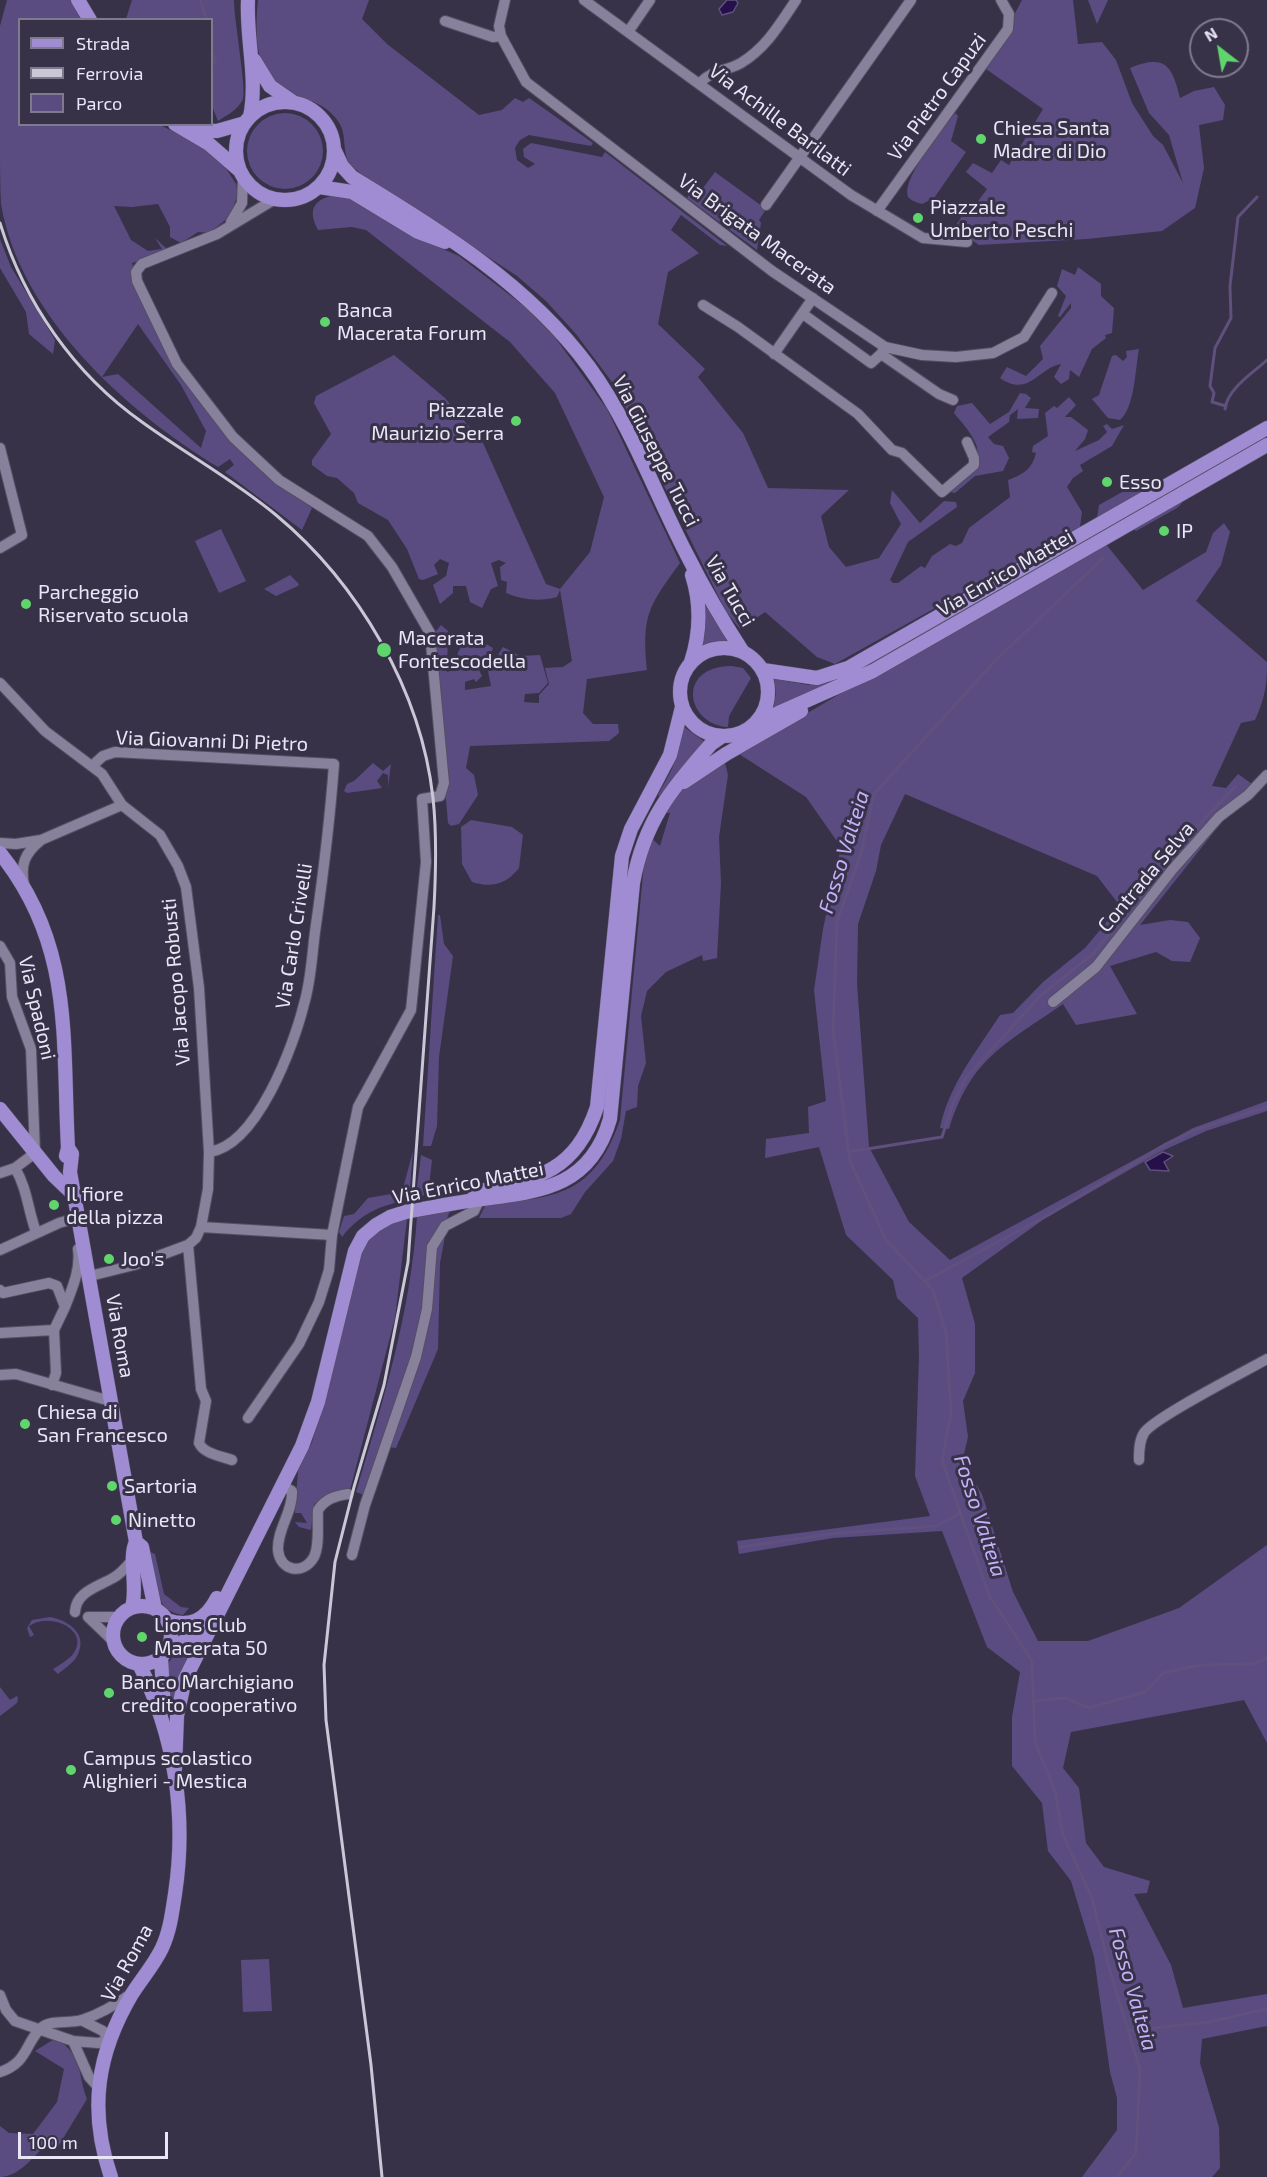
<!DOCTYPE html>
<style>
body{margin:0}
#map{position:relative;width:1267px;height:2177px;overflow:hidden;background:#383249;font-family:"Exo 2",sans-serif}
canvas{display:block}
.legend{position:absolute;left:18px;top:18px;width:195px;height:108px;box-sizing:border-box;background:#383249;border:2px solid #7f7a8e;margin:0;padding:8px 10px;list-style:none;font-size:18px;color:#e9e6f5}
.legend li{display:flex;align-items:center;gap:12px;height:30px}
.legend b{width:30px;border:2px solid #7f7a8e}
.north{position:absolute;left:1189px;top:18px;width:60px;height:60px;box-sizing:border-box;background:#383249;border:2px solid #7f7a8e;border-radius:50%;rotate:329deg;font-size:16px;font-weight:700;line-height:24px;text-align:center;color:#e9e6f5}
.north::after{content:'';display:block;margin:auto;width:21px;height:27px;background:#5fd56b;clip-path:polygon(50% 0,100% 100%,50% 72%,0 100%)}
.scale{position:absolute;left:18px;top:2132px;width:150px;height:27px;box-sizing:border-box;border:3px solid #e9e6f5;border-top:0;padding-left:8px;font-size:18px;line-height:21px;white-space:nowrap;color:#e9e6f5;-webkit-text-stroke:4px #383249;paint-order:stroke}
</style>
<div id="map">
<canvas width="1267" height="2177"></canvas>
<ul class="legend">
<li><b style="height:8px;background:#9f8cd2"></b>Strada</li>
<li><b style="height:8px;background:#cac7d7"></b>Ferrovia</li>
<li><b style="height:16px;background:#5a4c80"></b>Parco</li>
</ul>
<div class="north">N</div>
<div class="scale">100 m</div>
</div>
<script>
const ctx = document.querySelector('canvas').getContext('2d');
ctx.lineJoin = 'round';
function paint(path, color) { ctx.fillStyle = color; ctx.fill(path, 'evenodd'); }
function strokePath(path, color, width, dash) { ctx.strokeStyle = color; ctx.lineWidth = width; ctx.lineCap = dash ? 'butt' : 'round'; ctx.setLineDash(dash || []); ctx.stroke(path); }
function label(font, color, halo, rows, align = 'center') {
  ctx.font = font + ' "Exo 2",sans-serif'; ctx.lineWidth = 6; ctx.setLineDash([]); ctx.textBaseline = 'middle'; ctx.strokeStyle = halo; ctx.fillStyle = color; for (const [text, x, y, turn = 0] of rows) {
    ctx.save(); ctx.translate(x, y); ctx.rotate((+turn || 0) * Math.PI / 180); ctx.textAlign = isNaN(turn) ? turn : align; if (halo) ctx.strokeText(text, 0, 0); ctx.fillText(text, 0, 0); ctx.restore();
  }
}
paint(new Path2D(`
 M7 0H72L84 19 20 20V124L160 125 200 145 216 157 227 170 236 184 238 195 229 217 209 233 198 232 181 243 170 237V227L158 204 132 207 114 206 131 240 148 251 162 249 155 238 168 250 132 263 141 299 231 439 312 508 302 530 225 472 234 465 230 459 218 467C126 411 20 316 1 204 0 185 0 164 0 145 0 105 0 66 0 26ZM138 324 181 385 206 431 201 448 118 374 102 377Z
 M132 0H234C234 20 247 91 243 99 238 110 227 115 218 121L212 106V20L126 19Z
 M258 0H369L362 19 387 44 479 115 502 110 515 98 523 102 529 98 593 143 591 146 529 135 520 140 515 148 517 160 528 168 535 164 524 157 523 149 531 143 602 157 605 152 727 246 720 245 681 215 671 230 699 253 668 272 658 324 705 369 698 377 743 433 768 488 849 490 821 516 829 547 846 567 879 558 901 524 890 503 892 490 920 523 944 501 956 502 957 507 908 542 890 580 893 583H898L921 566 925 568 932 556 950 544 956 546 962 543 969 528 1010 497 1008 480C1024 474 1032 469 1036 453L1032 452 1033 446 1048 436 1045 413 1054 406 1057 408 1069 397 1076 405 1065 417H1071L1088 430 1085 439 1075 451 1099 440 1107 432 1103 426 1107 424 1112 429 1124 425 1112 446 1080 465 1083 471 1073 478 1067 487 1082 512 1080 527 835 664 817 657 765 612 740 629 725 610 615 386 576 334 546 301 517 276 361 174C357 170 350 166 348 161 341 143 349 130 332 114 318 100 303 100 287 92 253 76 255 30 258 0Z
 M1022 0H1073L1078 44 1102 42 1116 60 1132 103 1153 136 1163 145 1183 183 1169 135 1149 113 1130 68C1165 54 1172 65 1180 98L1194 91 1214 87 1225 105 1223 120 1199 125 1204 168 1195 208 1162 231 1087 239 979 245 954 228 966 210 971 211 987 189 966 172 973 163 992 173 1001 160 1009 165 1043 109 986 69Z
 M1088 0H1108L1097 24Z
 M955 113 958 116 951 141 966 152 934 198 922 204C918 203 912 201 909 198 898 182 945 127 955 113Z
 M247 151a38 38 0 1 1 76 0a38 38 0 1 1-76 0Z
 M715 172 766 209 759 220 761 223 757 250 687 198 691 192 697 196Z
 M331 196 347 197 420 239 459 256 524 306 554 336 607 409 680 563C648 607 642 615 647 670L587 679 583 713 593 724H618L619 733 609 741 470 746 466 768 474 775 478 795 459 824 451 826 448 823 432 636 441 625 448 631 447 672 456 669 458 652 463 644 484 643 493 648 487 663 479 670 482 676 476 682 474 679 465 682V690L491 686 488 671 503 647 520 656 540 655 548 683 539 693 525 694 524 702 539 703V695L549 684 545 668 563 667 572 661 560 590 557 597C540 602 523 600 506 593L507 582 501 580 500 567 506 563 499 560 491 563 498 586 491 589 482 608 470 602 466 586H453V593L440 604 433 585 446 576 449 563 440 559 434 565 438 574 423 580 419 579 407 549 388 520 358 503 354 493 337 478 327 476 312 465V460L331 434 314 403 316 396 394 355 445 398 483 443 546 584 560 589 590 552 604 497 555 393 510 342 366 230 352 227 318 230C309 213 311 201 331 196Z
 M0 239 11 267 55 340 53 354 29 334 26 312 0 268Z
 M1078 267 1101 284V296L1114 308 1112 333 1105 335 1106 338 1092 349 1079 377 1070 370 1069 379 1061 384 1054 377 1061 364C1038 368 1029 398 1000 378L1007 367 1026 376 1043 359 1040 346 1071 308V303L1060 317 1058 316 1066 296 1057 286 1062 269 1075 275Z
 M1139 349C1135 370 1135 407 1120 420L1108 418 1092 399 1099 395 1112 356 1116 355 1123 361 1127 357 1126 351Z
 M1020 393 1026 394 1031 398 1025 408 1039 409 1038 418 1017 419 1018 409 1010 415 1009 422 988 437 994 444 1003 446 1009 458 1003 471 975 476 955 493 950 492C987 460 986 450 954 413L957 406 972 403 990 424 1009 412Z
 M1133 486 1141 492 1097 518 1099 505Z
 M1181 500 1182 503 1177 508 1136 531 1132 528Z
 M1224 523 1230 532 1221 565 1196 601 1267 662C1267 686 1265 698 1255 720L1241 723 1212 786 1226 788 1238 774 1252 784 1140 925 1170 920 1188 922 1200 938 1190 962 1172 961 1156 952 1110 966 1137 1014 1076 1025 1063 1004C1005 1044 971 1058 949 1129L940 1128C949 1085 976 1052 1000 1015L1013 1013 1043 982 1085 948 1120 906 1097 876 905 794 881 845 876 871 858 924 857 984 869 1147 909 1222 950 1260 1193 1128 1267 1101V1111L1206 1131 1162 1151 1044 1219 962 1278 975 1324V1373L963 1401 968 1437 962 1462 982 1494 1013 1592 1038 1641H1088L1179 1608 1267 1545V1743L1244 1700 1071 1732 1063 1768 1079 1788 1086 1843 1104 1867 1150 1881 1147 1893 1134 1894 1171 1965 1183 2008 1267 1994V2026L1202 2039 1200 2063 1219 2127 1220 2168 1212 2177H1082L1117 2130V2098L1110 2072 1094 1957 1071 1881 1048 1851 1042 1803 1012 1766V1717L1020 1672 987 1647 942 1531 833 1538 739 1554 737 1541 930 1516 915 1476 919 1357 918 1318 897 1298 893 1280 846 1235 819 1147 765 1158 766 1139 809 1133 808 1107 826 1101 814 990 823 929 841 847 806 797 739 754 878 671 1105 543 1143 590 1206 552 1213 533Z
 M221 529 246 581 219 593 195 541Z
 M290 575 299 584 298 586 276 596 264 589Z
 M703 597 727 641 702 647 705 628Z
 M731 666 743 668 751 678 729 716 728 727C687 725 675 667 731 666Z
 M842 678 773 709 776 694 774 679 809 685Z
 M684 727 705 742 660 796 658 795 672 769Z
 M373 763 383 771 391 764 388 787V775L383 773 377 781 382 788 347 793 344 791 347 784 354 781Z
 M725 763 728 775 719 837 721 883 717 958 703 961 702 955 666 972 647 991 641 1016 646 1063 638 1086 637 1107 626 1111 621 1139 613 1161 585 1192 571 1214 561 1218H479L486 1204C557 1198 594 1195 620 1120L645 853 651 838 660 846 670 813H662C680 787 697 776 725 763Z
 M471 820 512 827 523 835 519 868C506 885 491 888 472 882L462 864 461 827Z
 M438 915H440L444 944 453 956 439 1057 437 1126 431 1146H423Z
 M413 1151 409 1200C380 1205 360 1214 342 1237L339 1232 344 1216 354 1214 368 1198 402 1192Z
 M421 1155 432 1160 428 1195 416 1196Z
 M450 1210 446 1222 441 1227 413 1356 364 1495 356 1492C383 1401 411 1312 417 1216Z
 M407 1219 395 1318 350 1490 333 1492 314 1504 311 1530 299 1527 295 1522 307 1523 301 1513H295L298 1470 312 1442 323 1404 359 1250C371 1232 386 1223 407 1219Z
 M446 1231 440 1263 438 1349 396 1448 389 1447 421 1350 434 1253Z
 M150 1552 155 1554 164 1594 181 1607 189 1608 183 1615C153 1612 154 1576 150 1552Z
 M50 1617C67 1620 88 1633 78 1654 75 1662 65 1668 58 1674L53 1669C60 1665 68 1660 73 1654 91 1630 50 1611 29 1626L34 1635 30 1637 27 1628 32 1620Z
 M196 1645 173 1708H170L165 1669 173 1656Z
 M0 1687 10 1700 17 1696 18 1698 17 1703 0 1716Z
 M269 1959 272 2011 243 2012 241 1960Z
 M56 2038C84 2057 77 2073 87 2099L56 2150 49 2142C35 2154 20 2177 0 2177V2126L9 2133 33 2134 57 2102 64 2069 35 2051Z`), '#5a4c80');
const water = new Path2D(`
 M727 0H736L738 3 733 12 722 15 719 9Z
 M1163 1152 1173 1156 1164 1162 1169 1171 1150 1170 1145 1162Z`);
paint(water, '#26104a');
strokePath(water, '#60507d', 1.5);
strokePath(new Path2D(`
 M200 0 207 20
 M212 51 216 64
 M1226 406 1212 402 1214 393 1210 386 1215 348 1231 318 1230 286 1238 217 1257 197
 M1225 409C1227 389 1253 373 1267 360
 M1102 559 995 661 874 794 861 853 837 922 833 1031 850 1161 886 1240 933 1290 946 1333 951 1414 942 1460 989 1595 1032 1661 1035 1742 1055 1791 1063 1835 1092 1898 1110 1971 1140 2069 1136 2153 1117 2177
 M848 1152 942 1137 953 1103 966 1078 1040 996 1093 954 1189 835 1236 786
 M925 1281 1050 1214 1166 1144 1198 1129 1267 1107
 M740 1547 839 1533 936 1526 959 1514
 M1034 1701 1065 1698 1089 1708 1145 1692 1163 1673 1199 1665 1253 1664 1267 1658
 M1128 2031 1209 2022 1267 2009`), '#60507d', 3);
const minor = new Path2D(`
 M505 0 499 26 501 36 526 82 772 271 885 347 922 355 956 357 993 353 1024 337 1052 293
 M584 0 851 195 923 238 967 242
 M445 21 493 37 501 36
 M628 32 650 0
 M700 83C713 69 725 72 741 63 766 48 780 24 796 0
 M766 205 911 0
 M877 211 1008 29 1009 14 1001 0
 M231 222 242 203 243 176
 M703 305 738 327 858 414 892 450 902 453 942 492 974 465V458L967 442
 M803 314 871 363 881 354 885 347
 M774 354 813 298
 M881 354 939 394 953 400
 M0 448 22 535 0 548
 M0 683 45 731 102 774 122 805 160 835 178 866 186 887 199 988 209 1152 208 1189 201 1227 196 1238 188 1245 134 1265 90 1276
 M92 766 103 756 115 752 334 764C330 820 323 876 315 932 312 955 311 981 304 1004 294 1045 257 1146 209 1152
 M0 843 16 844 41 840
 M24 885C20 864 25 853 41 840L122 805
 M0 946 10 963 12 997 31 1049 35 1153 15 1168 0 1173
 M1053 1002 1096 967 1172 870 1219 817 1248 795 1267 775
 M15 1168C27 1188 28 1210 36 1232
 M201 1227 332 1235
 M188 1245 201 1389 206 1401 199 1443C204 1454 221 1456 232 1460
 M0 1250 59 1223 79 1217
 M0 1290 3 1293 49 1283 57 1286 65 1307 54 1330
 M65 1307C72 1289 81 1269 78 1249
 M0 1333 54 1330 56 1373 52 1385
 M0 1375 16 1374 103 1399 110 1398
 M248 1418 299 1344 319 1302 329 1270 332 1235 358 1107 411 1010 426 862 422 799 440 796 444 783 430 633 392 567 368 536 279 480 233 437 177 364 137 281 136 272 142 264 217 234 275 199
 M1139 1460C1139 1451 1139 1441 1144 1433 1153 1418 1246 1371 1267 1359
 M283 1486 292 1491C293 1512 277 1529 278 1550 280 1571 303 1576 314 1557 320 1545 317 1524 318 1510 325 1499 335 1496 348 1494
 M352 1555 365 1505 416 1357 427 1309 432 1247 445 1226 474 1211 480 1199
 M75 1612C76 1592 97 1587 113 1578 121 1574 128 1565 134 1558
 M88 1617 113 1641
 M88 1617H119
 M0 1995 6 2010 15 2021 73 2041 98 2043 109 2040 103 2031 81 2020
 M73 2041 89 2077 98 2087
 M0 2072C28 2063 25 2043 41 2028 51 2019 69 2024 82 2020 100 2014 117 2004 132 1993`);
const major = new Path2D(`
 M78 0 90 20
 M248 0C246 40 258 78 250 117
 M254 60 270 86 293 102
 M236 151a49 49 0 1 1 98 0a49 49 0 1 1-98 0Z
 M175 124 209 144 239 170
 M189 130 217 131 245 123
 M334 149 342 166 352 177C438 229 529 285 589 367 630 423 654 491 686 553 703 587 722 620 743 652
 M319 187 352 192 418 232 445 242
 M680 692a44 44 0 1 1 88 0a44 44 0 1 1-88 0Z
 M691 662C700 634 701 603 692 575
 M763 670 817 678 848 668 1267 428
 M756 723 873 671 1267 445
 M684 782 726 754 801 711
 M0 853C74 945 62 1038 68 1148L66 1156
 M0 1109 54 1176 75 1196
 M68 1148 72 1154 70 1172 136 1542C128 1557 138 1588 132 1607
 M475 1192C537 1179 575 1173 597 1107L622 856 631 829 670 755 682 707
 M136 1542 142 1547 155 1609
 M113 1635a29 29 0 1 1 58 0a29 29 0 1 1-58 0Z
 M167 1620C190 1628 206 1620 217 1598
 M166 1650 209 1629
 M161 1657 164 1708
 M175 1769 177 1716 185 1679 302 1446 318 1402 355 1251 363 1236 376 1225 390 1217 409 1211C434 1207 458 1202 483 1199 543 1191 591 1186 610 1119L633 883C644 822 671 789 711 744L721 737
 M111 2177C88 2110 97 2053 132 1994 142 1978 154 1965 162 1948 170 1931 172 1913 175 1894 187 1815 175 1736 139 1664`);
strokePath(minor, '#544f62', 12);
strokePath(major, '#544f62', 15);
strokePath(minor, '#87819b', 10);
strokePath(major, '#9f8cd2', 14);
strokePath(new Path2D(`
 M0 223C24 302 74 374 142 422 186 454 234 480 276 515 359 584 421 691 433 798 437 835 436 870 434 907L408 1262 384 1385 354 1487 335 1562 324 1665 326 1720 371 2065 382 2177`), '#cac7d7', 3);
for (const [x, y, r, color] of [
 [981,139,6,"#5fd56b"],
 [918,218,6,"#5fd56b"],
 [325,322,6,"#5fd56b"],
 [516,421,6,"#5fd56b"],
 [1107,482,6,"#5fd56b"],
 [1164,531,6,"#5fd56b"],
 [26,604,6,"#5fd56b"],
 [384,650,8,"#5fd56b"],
 [54,1205,6,"#5fd56b"],
 [109,1259,6,"#5fd56b"],
 [25,1424,6,"#5fd56b"],
 [112,1486,6,"#5fd56b"],
 [116,1520,6,"#5fd56b"],
 [142,1637,6,"#5fd56b"],
 [109,1693,6,"#5fd56b"],
 [71,1770,6,"#5fd56b"]
]) { const dot = new Path2D(); dot.arc(x, y, r, 0, 2 * Math.PI); ctx.fillStyle = color; ctx.fill(dot); strokePath(dot, '#383249', 2); }
label('20px', '#e9e6f5', '#383249', [
 ["Via Pietro Capuzi",937,97,-54],
 ["Via Achille Barilatti",780,120,37],
 ["Via Brigata Macerata",757,234,36],
 ["Via Giuseppe Tucci",656,451,63],
 ["Via Enrico Mattei",1005,573,-30],
 ["Via Tucci",730,591,60],
 ["Via Giovanni Di Pietro",212,741,2],
 ["Contrada Selva",1146,877,-50],
 ["Via Carlo Crivelli",294,936,-81],
 ["Via Jacopo Robusti",176,982,-95],
 ["Via Spadoni",37,1008,77],
 ["Via Enrico Mattei",468,1183,-11],
 ["Via Roma",120,1336,80],
 ["Via Roma",127,1963,-61]
]);
label('20px', '#e9e6f5', '#383249', [
 ["Chiesa Santa",993,128],
 ["Madre di Dio",993,151],
 ["Piazzale",930,207],
 ["Umberto Peschi",930,230],
 ["Banca",337,310],
 ["Macerata Forum",337,333],
 ["Piazzale",504,410,"right"],
 ["Maurizio Serra",504,433,"right"],
 ["Esso",1119,482],
 ["IP",1176,531],
 ["Parcheggio",38,592],
 ["Riservato scuola",38,615],
 ["Macerata",398,638],
 ["Fontescodella",398,661],
 ["Il fiore",66,1194],
 ["della pizza",66,1217],
 ["Joo's",121,1259],
 ["Chiesa di",37,1412],
 ["San Francesco",37,1435],
 ["Sartoria",124,1486],
 ["Ninetto",128,1520],
 ["Lions Club",154,1625],
 ["Macerata 50",154,1648],
 ["Banco Marchigiano",121,1682],
 ["credito cooperativo",121,1705],
 ["Campus scolastico",83,1758],
 ["Alighieri - Mestica",83,1781]
], 'left');
label('italic 21px', '#c4b1fb', '#383249', [
 ["Fosso Valteia",844,852,-73],
 ["Fosso Valteia",980,1516,72],
 ["Fosso Valteia",1133,1989,74]
]);
</script>
